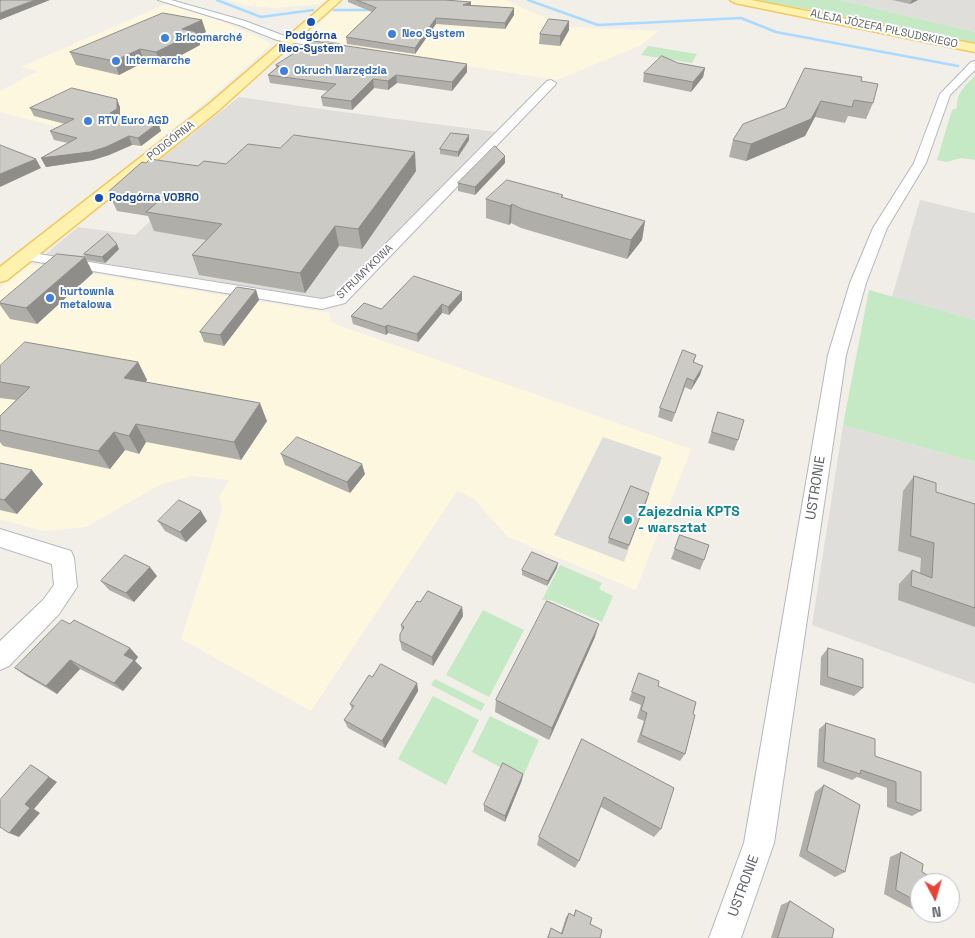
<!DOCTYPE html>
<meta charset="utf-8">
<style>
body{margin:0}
#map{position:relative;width:975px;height:938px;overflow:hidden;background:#f1efe8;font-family:"Space Grotesk",sans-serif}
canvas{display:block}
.north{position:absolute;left:910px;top:873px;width:50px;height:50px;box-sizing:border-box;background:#fff;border:1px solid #bfc1c3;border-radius:50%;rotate:174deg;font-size:14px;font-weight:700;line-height:20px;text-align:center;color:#5f6368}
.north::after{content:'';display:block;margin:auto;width:18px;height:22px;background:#ea4335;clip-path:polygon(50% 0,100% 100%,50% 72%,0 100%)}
</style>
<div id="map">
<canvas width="975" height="938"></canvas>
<div class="north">N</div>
</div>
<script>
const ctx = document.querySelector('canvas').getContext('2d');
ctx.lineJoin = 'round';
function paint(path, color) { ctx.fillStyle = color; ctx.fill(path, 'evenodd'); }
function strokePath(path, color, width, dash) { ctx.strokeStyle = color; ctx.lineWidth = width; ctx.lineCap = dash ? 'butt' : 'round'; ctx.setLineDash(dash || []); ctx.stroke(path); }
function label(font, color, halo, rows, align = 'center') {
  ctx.font = font + ' "Space Grotesk",sans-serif'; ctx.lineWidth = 4; ctx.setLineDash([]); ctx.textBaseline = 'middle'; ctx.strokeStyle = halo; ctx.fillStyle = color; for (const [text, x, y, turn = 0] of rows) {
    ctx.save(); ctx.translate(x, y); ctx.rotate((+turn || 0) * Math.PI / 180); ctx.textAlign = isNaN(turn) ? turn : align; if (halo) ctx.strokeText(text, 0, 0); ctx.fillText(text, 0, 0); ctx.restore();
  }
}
paint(new Path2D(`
 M227 0H325L320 4 273 8 244 5Z
 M440 0H505L546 18 551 26 659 31 641 45 557 80 302 40 331 12 392 11Z
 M166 4 226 23 267 41 271 45 207 101 146 150 0 112V91L38 71 21 67Z
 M27 265H40L329 313 332 323 691 449 636 590 508 537 473 498 457 491 311 711 181 639 214 537 222 508 219 498 229 480 192 476 161 484 86 527 43 531 0 519V288Z`), '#fef7e0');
paint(new Path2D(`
 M840 0H975V32Z
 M239 97 328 110 497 132 335 296 327 299 46 254 78 227 135 235 204 173 152 166Z
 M920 200 975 213V320L892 297Z
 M843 425 975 462V684L812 625Z
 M603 437 662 457 624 562 554 535Z`), '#e0deda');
paint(new Path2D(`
 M753 0H840L975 32V43L812 10Z
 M648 46 697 54 692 63 641 55Z
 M975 76V160L961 158 946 162 937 160 952 110 957 108C956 94 965 85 975 76Z
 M869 290 975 320V462L843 425Z
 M560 565 602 583 599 589 613 596 602 622 550 600H542Z
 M483 610 524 630 489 697 446 675Z
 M435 679 485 704 481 711 431 685Z
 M433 696 479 720 446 785 398 759Z
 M490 716 539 740 522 779 472 752Z`), '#c5e8c5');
strokePath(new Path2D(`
 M217 0 261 17 313 10
 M528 0 598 25 741 18 776 32 958 66
 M334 10H374`), '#aadaff', 2.5);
const minor = new Path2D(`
 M158 0H171L245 21 282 35 339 44 344 47 339 50 277 40 239 25Z
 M975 61V70L950 95 926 163 887 228 866 283 846 355 774 843 741 938H709L744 843 828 355 850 283 873 228 914 163 940 94 971 62Z
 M551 80 556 83 555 85 345 303 322 309 26 260 21 259 19 256 21 253 26 252 322 299 334 296 547 81Z
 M0 529 71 551 74 558 77 587 59 614 9 666 0 670V641L43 600 54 585 52 564 0 547Z`);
const major = new Path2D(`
 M330 0H341L219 110 7 280 0 282V267L209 104Z
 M730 0H751L975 44V52L735 3Z`);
strokePath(minor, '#b5b8bc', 2);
strokePath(major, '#f2c960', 3);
paint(minor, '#fff');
paint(major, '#fff2af');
paint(new Path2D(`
 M348 0H445L471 5 514 8V15L505 29 436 24 415 54 347 44 346 37 372 12 348 2Z
 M892 0H918L910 4Z
 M569 21V30L560 46 539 44 540 34Z
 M206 32 198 36 200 45 161 66 144 62 119 75 76 65 70 52Z
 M678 63 705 68 703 77 691 92 643 82 644 73Z
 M276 65 467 72 452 91 397 83 388 90 374 88 352 110 323 106 321 97 328 91 270 83 268 75 276 68Z
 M861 81 873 103 866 119 848 116 845 123 815 117 805 136 746 161 729 157 733 140Z
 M120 107V115L158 123 161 131 141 146 132 145 109 155 93 160 46 167 41 158 68 143 54 140 50 131 65 124 34 116 30 108Z
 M469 140 458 157 440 154V149Z
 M505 163 475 195 458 191V183Z
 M226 164 416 171 362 249 339 246 305 293 199 275 192 255 206 240 154 231 148 216 117 211 108 192 198 166Z
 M563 195 562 198 645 221 642 240 627 259 521 228 511 223 509 225 486 218V199Z
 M119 249 105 263 86 260 84 254Z
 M93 273 37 324 10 319 0 305V302Z
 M256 290 259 300 224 346 204 342 200 332Z
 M462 292V300L449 315 442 313 418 342 388 333 386 335 353 324 351 316Z
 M696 355 694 362 700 375 691 390 685 387 672 422 658 417 660 408Z
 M138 362 147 380 145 382 267 421 241 460 146 442 139 454 125 450 110 469 3 446 0 442V416L16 400 0 398V366Z
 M718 412 738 440 734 451 708 443Z
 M281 454 365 474 350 493 285 465Z
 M0 463 43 484 17 514 0 510Z
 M914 476 936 492 975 504V627L898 600 899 584 912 570 920 573 921 558 898 551 903 491Z
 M648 498 627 550 608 543 609 538Z
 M158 521H207L186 542 165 531Z
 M680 535 704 560 700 570 671 559Z
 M557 568 547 586 522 575V570Z
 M157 576 134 602 109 590 101 581Z
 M420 602 462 607 463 616 433 666 402 650 400 641 402 631 401 625Z
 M595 637 549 740 495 712 496 700Z
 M130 648 138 657 135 661 142 668 123 691 80 669 57 694 26 676 15 668Z
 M828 648 863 688 854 696 820 685 821 657Z
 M639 673 658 686 693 714 685 754 680 761 637 742 644 721 637 718 641 705 629 700Z
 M372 677 417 683 418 691 385 748 348 728 344 720 352 709 350 704Z
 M826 723 875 756 921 811 912 816 887 807V788L857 777 852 780 817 767 819 729Z
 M582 739 661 829 654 837 601 807 579 861 575 868 537 845 539 837Z
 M522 780 505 822 484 811V805Z
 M824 785 845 872 835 877 799 856 815 792Z
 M901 852 920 883V913H945L944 916 931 919 884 894 890 857Z
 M790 901 832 938H771L781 905Z
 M576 910 590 924 600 938H547L551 928 561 933 566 917 569 913 573 916Z`), '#afaea9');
paint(new Path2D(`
 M35 0H50L0 20V13Z
 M912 0H918L910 4Z
 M471 2V8L463 5Z
 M514 8V15L505 29V23Z
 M436 18V24L415 54V48Z
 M202 20 206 32 198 36 200 45 161 66 156 52 182 29Z
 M569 21V30L560 46V36Z
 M140 49 144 62 119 75 114 61Z
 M467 64V72L452 91V82Z
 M705 68 703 77 691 92 693 82Z
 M396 75 397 83 388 90V81Z
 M373 79 374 88 352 110 351 101Z
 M117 99 120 107V117L110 113Z
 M821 101 815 117 805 136 746 161 751 144Z
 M158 123 161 131 141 146 138 138Z
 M469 135V140L458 157V152Z
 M129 136 132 145 109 155 93 160 46 167 41 158Z
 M415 152 416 171 362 249 358 229Z
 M505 156V163L475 195V187Z
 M36 159 41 168 0 187V174Z
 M512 204 511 223 509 225 510 206Z
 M645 221 642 240 627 259 631 240Z
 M335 226 339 246 305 293 300 273Z
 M117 244 119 249 105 263 102 257Z
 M85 257 93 273 37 324 26 308Z
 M256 290 259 300 224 346 220 335Z
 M462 292V300L449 315 448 307Z
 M442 304V313L418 342 417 334Z
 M387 325 388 333 386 335 385 327Z
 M138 362 147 380 134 397 124 378Z
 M703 366 700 375 691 390 694 381Z
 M260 403 267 421 241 460 234 442Z
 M136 424 146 442 139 454 129 436Z
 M114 432 125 450 110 469 98 451Z
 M362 464 365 474 350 493 347 482Z
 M32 470 43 484 17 514 4 500Z
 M201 511 207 521 186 542 180 532Z
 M558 563 557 568 547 586 548 581Z
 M150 567 157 576 134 602 126 593Z
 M462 607 463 616 433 666 432 657Z
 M599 624 595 637 549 740 552 728Z
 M130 648 138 657 135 661 142 668 123 691 114 683 124 655Z
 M70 660 80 669 57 694 46 686Z
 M417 683 418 691 385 748 382 741Z
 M31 765 57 782 34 809 40 813 19 837 9 833 25 804Z
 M523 774 522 780 505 822V816Z`), '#8f8d8a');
const building = new Path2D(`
 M3 0H35L0 13V1Z
 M357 0H445L471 2 463 5 514 8 505 23 436 18 415 48 346 37 376 8Z
 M163 13 202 20 182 29 197 32 156 52 140 49 114 61 70 52Z
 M549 19 569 21 560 36 540 34Z
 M314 41 467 64 452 82 396 75 388 81 373 79 351 101 321 97 336 84 268 75 279 66 276 65Z
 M662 56 678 63 705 68 693 82 644 73Z
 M805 68 862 77 861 81 878 84 873 103 854 100 852 107 821 101 811 119 751 144 733 140 743 124 785 108Z
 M72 88 117 99V109L110 113 158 123 138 138 129 136 106 147 90 152 41 158 77 138 50 131 74 119 30 108Z
 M451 133 469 135 458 152 440 149Z
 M294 135 415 152 358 229 335 226 300 273 192 255 222 224 146 212 160 200 108 192 142 162 146 163 150 159 198 166 204 161 226 164 248 144 280 148Z
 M0 145 36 159 0 174Z
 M495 146 505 156 475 187 458 183Z
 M507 180 563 195 561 197 645 221 631 240 522 209 512 204 510 206 486 199Z
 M108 234 117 244 102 257 84 254Z
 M57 254 85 257 26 308 0 303V302Z
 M414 276 462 292 448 307 442 304 417 334 387 325 385 327 351 316 364 303 381 309Z
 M237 287 256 290 220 335 200 332Z
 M25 342 138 362 124 378 260 403 234 442 136 424 129 436 114 432 98 451 0 430V416L30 387 0 382V366Z
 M683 350 696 355 693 362 703 366 694 381 687 378 675 413 660 408Z
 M718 412 744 420 738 440 712 432Z
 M297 437 362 464 347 482 281 454Z
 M0 463 32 470 4 500 0 499Z
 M914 476 936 483V492L975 504V608L911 586 912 570 932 578 934 543 911 536Z
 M631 486 649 493 629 545 609 538Z
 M179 500 201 511 180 532 158 521Z
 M680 535 709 545 704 560 675 549Z
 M532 552 558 563 548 581 522 570Z
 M125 555 150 567 126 593 101 581Z
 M428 591 462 607 432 657 400 641V634L404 627 401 625 417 601 420 602Z
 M547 601 599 624 552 728 496 700Z
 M62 620 70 624 74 620 130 648 124 655 134 660 114 683 70 660 46 686 15 668Z
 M828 648 863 659V688L828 677Z
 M381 664 417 683 382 741 344 720 354 706 350 704 369 675 372 677Z
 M639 673 659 681 658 686 696 702 693 714 695 715 685 754 641 735 647 713 641 710 645 697 632 692Z
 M826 723 875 739V756L921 772V811L896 802V782L861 770 860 774 824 762Z
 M582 739 674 788 661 829 604 797 579 861 539 837Z
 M503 763 523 774 505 816 484 805Z
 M31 765 49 777 25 804 30 808 9 833 0 827V800Z
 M824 785 860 805 845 872 807 851Z
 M901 852 923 864 922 872 942 883H920V903L896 890Z
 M790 901 834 929 832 938H778Z
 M576 910 592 918 590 924 602 930 600 938H548L551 928 562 934 569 913 574 916Z`);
paint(building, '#cccac5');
strokePath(building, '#8f8d8a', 1);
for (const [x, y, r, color] of [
 [311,22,5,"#1a4fb4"],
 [392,34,5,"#3f7fe0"],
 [165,38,5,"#3f7fe0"],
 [116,61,5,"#3f7fe0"],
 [284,71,5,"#3f7fe0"],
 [88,121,5,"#3f7fe0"],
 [99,198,5,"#1a4fb4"],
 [50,298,5,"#3f7fe0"],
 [628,520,5,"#0f9aa8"]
]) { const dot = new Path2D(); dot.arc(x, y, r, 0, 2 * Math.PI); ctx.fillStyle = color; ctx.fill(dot); strokePath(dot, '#fff', 2); }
label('11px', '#5f6368', '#fff', [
 ["ALEJA JÓZEFA PIŁSUDSKIEGO",884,29,12],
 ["PODGÓRNA",171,141,-38],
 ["STRUMYKOWA",365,272,-44]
]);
label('bold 11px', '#366cbe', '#fff', [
 ["Neo System",402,34],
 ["Bricomarché",175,38],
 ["Intermarche",126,61],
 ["Okruch Narzędzia",294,71],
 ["RTV Euro AGD",98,121],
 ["hurtownia",60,292],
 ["metalowa",60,305]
], 'left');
label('bold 11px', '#164399', '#fff', [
 ["Podgórna",311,36],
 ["Neo-System",311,49],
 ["Podgórna VOBRO",109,198,"left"]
]);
label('14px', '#5f6368', '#fff', [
 ["USTRONIE",816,488,-81],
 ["USTRONIE",744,886,-70]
]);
label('bold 14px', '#0d838f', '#fff', [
 ["Zajezdnia KPTS",638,512],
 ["- warsztat",638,528]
], 'left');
</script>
